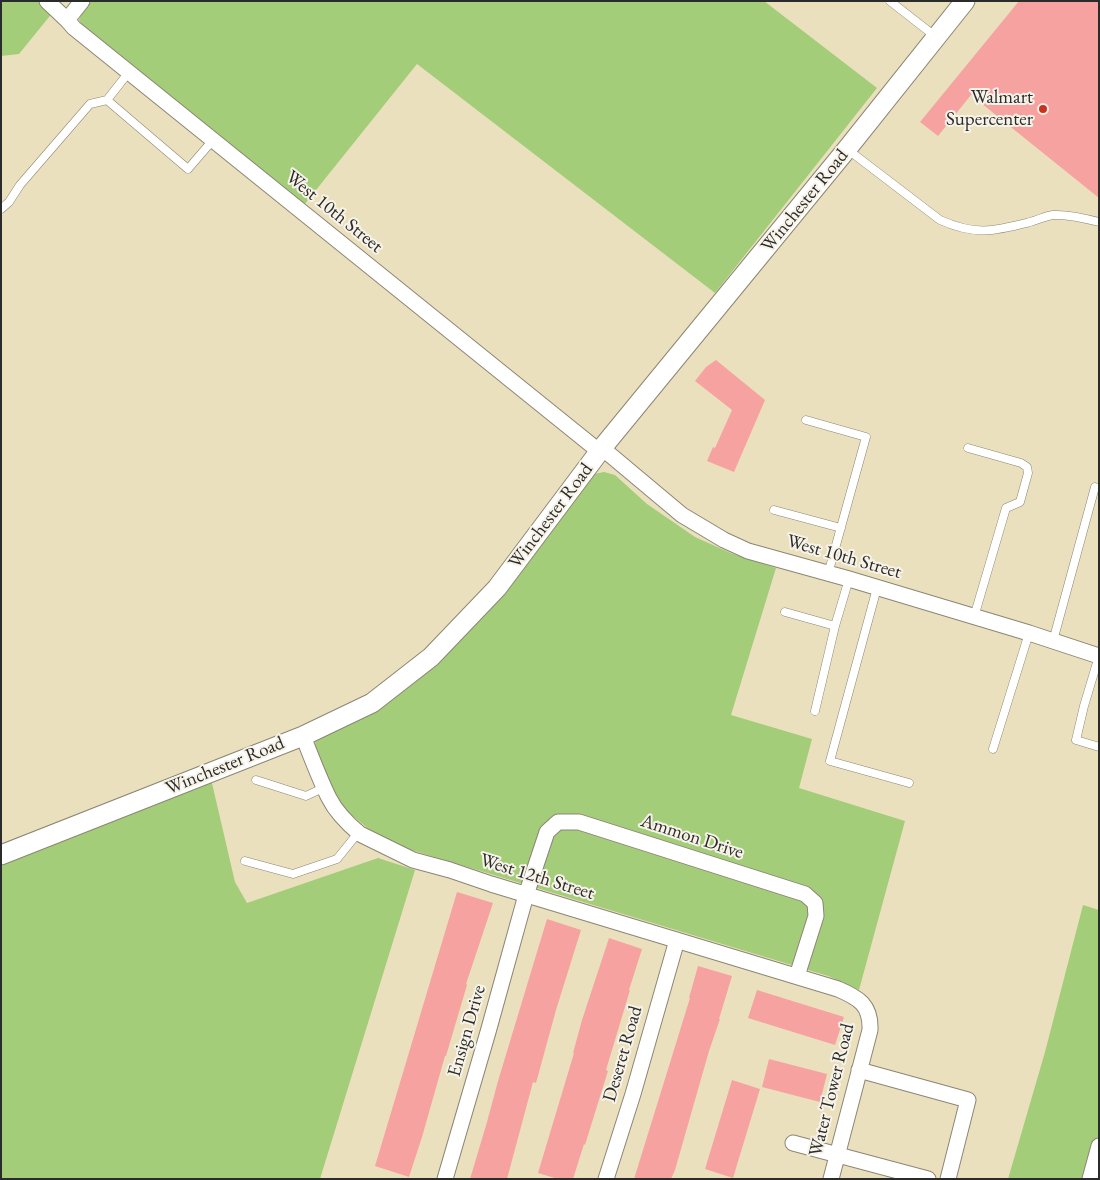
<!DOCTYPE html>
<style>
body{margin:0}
#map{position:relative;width:1100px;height:1180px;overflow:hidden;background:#ebe0be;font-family:"EB Garamond",serif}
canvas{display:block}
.frame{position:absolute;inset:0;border:2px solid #2b2b2b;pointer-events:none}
</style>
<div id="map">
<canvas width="1100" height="1180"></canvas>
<div class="frame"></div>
</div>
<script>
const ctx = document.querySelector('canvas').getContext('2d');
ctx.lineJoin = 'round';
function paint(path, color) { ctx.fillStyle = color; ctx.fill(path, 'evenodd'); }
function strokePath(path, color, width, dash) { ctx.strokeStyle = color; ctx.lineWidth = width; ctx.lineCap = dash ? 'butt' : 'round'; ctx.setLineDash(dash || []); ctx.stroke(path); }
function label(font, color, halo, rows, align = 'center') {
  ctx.font = font + ' "EB Garamond",serif'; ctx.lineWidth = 4; ctx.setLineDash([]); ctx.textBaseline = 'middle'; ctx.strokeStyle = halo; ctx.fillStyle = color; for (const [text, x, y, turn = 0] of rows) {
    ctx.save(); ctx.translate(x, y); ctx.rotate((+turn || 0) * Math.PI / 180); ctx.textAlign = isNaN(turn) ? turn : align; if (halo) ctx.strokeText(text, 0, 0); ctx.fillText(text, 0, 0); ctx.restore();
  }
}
paint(new Path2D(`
 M1 1H62L19 54 1 56Z
 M90 1H764L877 88 715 293 417 64 304 205 84 28 79 20 83 9Z
 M604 472 615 475 647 504 695 537 733 554 776 568 731 715 812 739 799 788 905 821 859 990 828 976 398 846 371 831 349 813 334 795 314 749 316 739 401 691 594 474Z
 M211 779 235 882 247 903 378 858 415 870 320 1179H1V865Z
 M1083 905 1099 910V1179H1008L1045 1052Z`), '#a3cd79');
paint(new Path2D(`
 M1019 1H1099V198L971 95 938 136 920 122Z
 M716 360 765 400 734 472 707 461 713 447 715 448 732 410 695 381 706 367Z
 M457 892 493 903 466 984 467 985 446 1056H445L422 1137 409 1177 375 1166Z
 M547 919 581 930 556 1010 536 1083 533 1082 507 1179H470L487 1122 498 1081Z
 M609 938 642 949 629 990H630L606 1070 608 1071 598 1103 585 1145 584 1144 573 1179H558L538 1173 574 1053H573L582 1020Z
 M698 966 732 976 719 1019H720L709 1051 675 1170 671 1179H634L690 998H689Z
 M757 990 844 1017 835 1045 748 1018Z
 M769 1059 827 1074 820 1102 762 1087Z
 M732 1080 760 1089 733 1178 705 1169Z`), '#f6a2a1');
const service = new Path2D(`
 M890 1 936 37
 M107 100 188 169 213 140
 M847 149 940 220C976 236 994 231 1030 222 1038 220 1045 216 1053 215 1068 214 1084 218 1099 222
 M1 209 9 202 20 185 90 104 107 100 129 72
 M806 420 866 437 828 574
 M968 448 1021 463 1027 467 1028 473 1020 502 1006 508 974 617
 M774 510 841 528
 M877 588 830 761 909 783
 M785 612 835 626
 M1053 641 1095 487
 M1099 656 1084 706 1076 740 1099 747
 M815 711 835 626 849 579
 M993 749 1029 633
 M256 780 306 796 325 787
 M245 861 293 874 337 859 358 833`);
const minor = new Path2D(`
 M47 1 67 20 74 28 600 452
 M67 20 82 1
 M602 448 682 515 724 540 748 551 849 579 1029 633 1099 656
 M303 736C311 756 319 778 329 798 336 812 348 824 360 834L413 860 450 870 491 884 838 989C859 998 871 1005 870 1030L831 1179
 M859 1070 968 1100 948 1179
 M793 1143 928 1179
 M445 1179 488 1032 526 895 547 832 558 822H579L805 894 815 903 816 916 797 976
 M606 1179 633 1094 677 940
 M1090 1179 1099 1146`);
const tertiary = new Path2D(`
 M1 855 303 736 372 703 431 657 497 588 602 448 847 149 965 1`);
strokePath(service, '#8b8674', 9);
strokePath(minor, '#8b8674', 17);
strokePath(tertiary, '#8b8674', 21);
strokePath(service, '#fff', 8);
strokePath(minor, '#fff', 15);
strokePath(tertiary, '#fff', 19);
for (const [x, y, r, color] of [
 [1043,109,5,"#c8321e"]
]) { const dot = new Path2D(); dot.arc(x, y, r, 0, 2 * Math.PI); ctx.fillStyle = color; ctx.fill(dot); strokePath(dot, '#f7f3e8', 2); }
label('19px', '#2b2b2b', '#f7f3e8', [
 ["Walmart",1033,98],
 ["Supercenter",1033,120]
], 'right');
label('19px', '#2b2b2b', '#f7f3e8', [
 ["Winchester Road",805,201,-51],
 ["West 10th Street",334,212,39],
 ["Winchester Road",551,516,-53],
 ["West 10th Street",844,557,16],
 ["Winchester Road",225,766,-22],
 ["Ammon Drive",692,837,18],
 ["West 12th Street",537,877,17],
 ["Ensign Drive",467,1031,-74],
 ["Deseret Road",623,1054,-74],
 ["Water Tower Road",832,1090,-76]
]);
</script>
